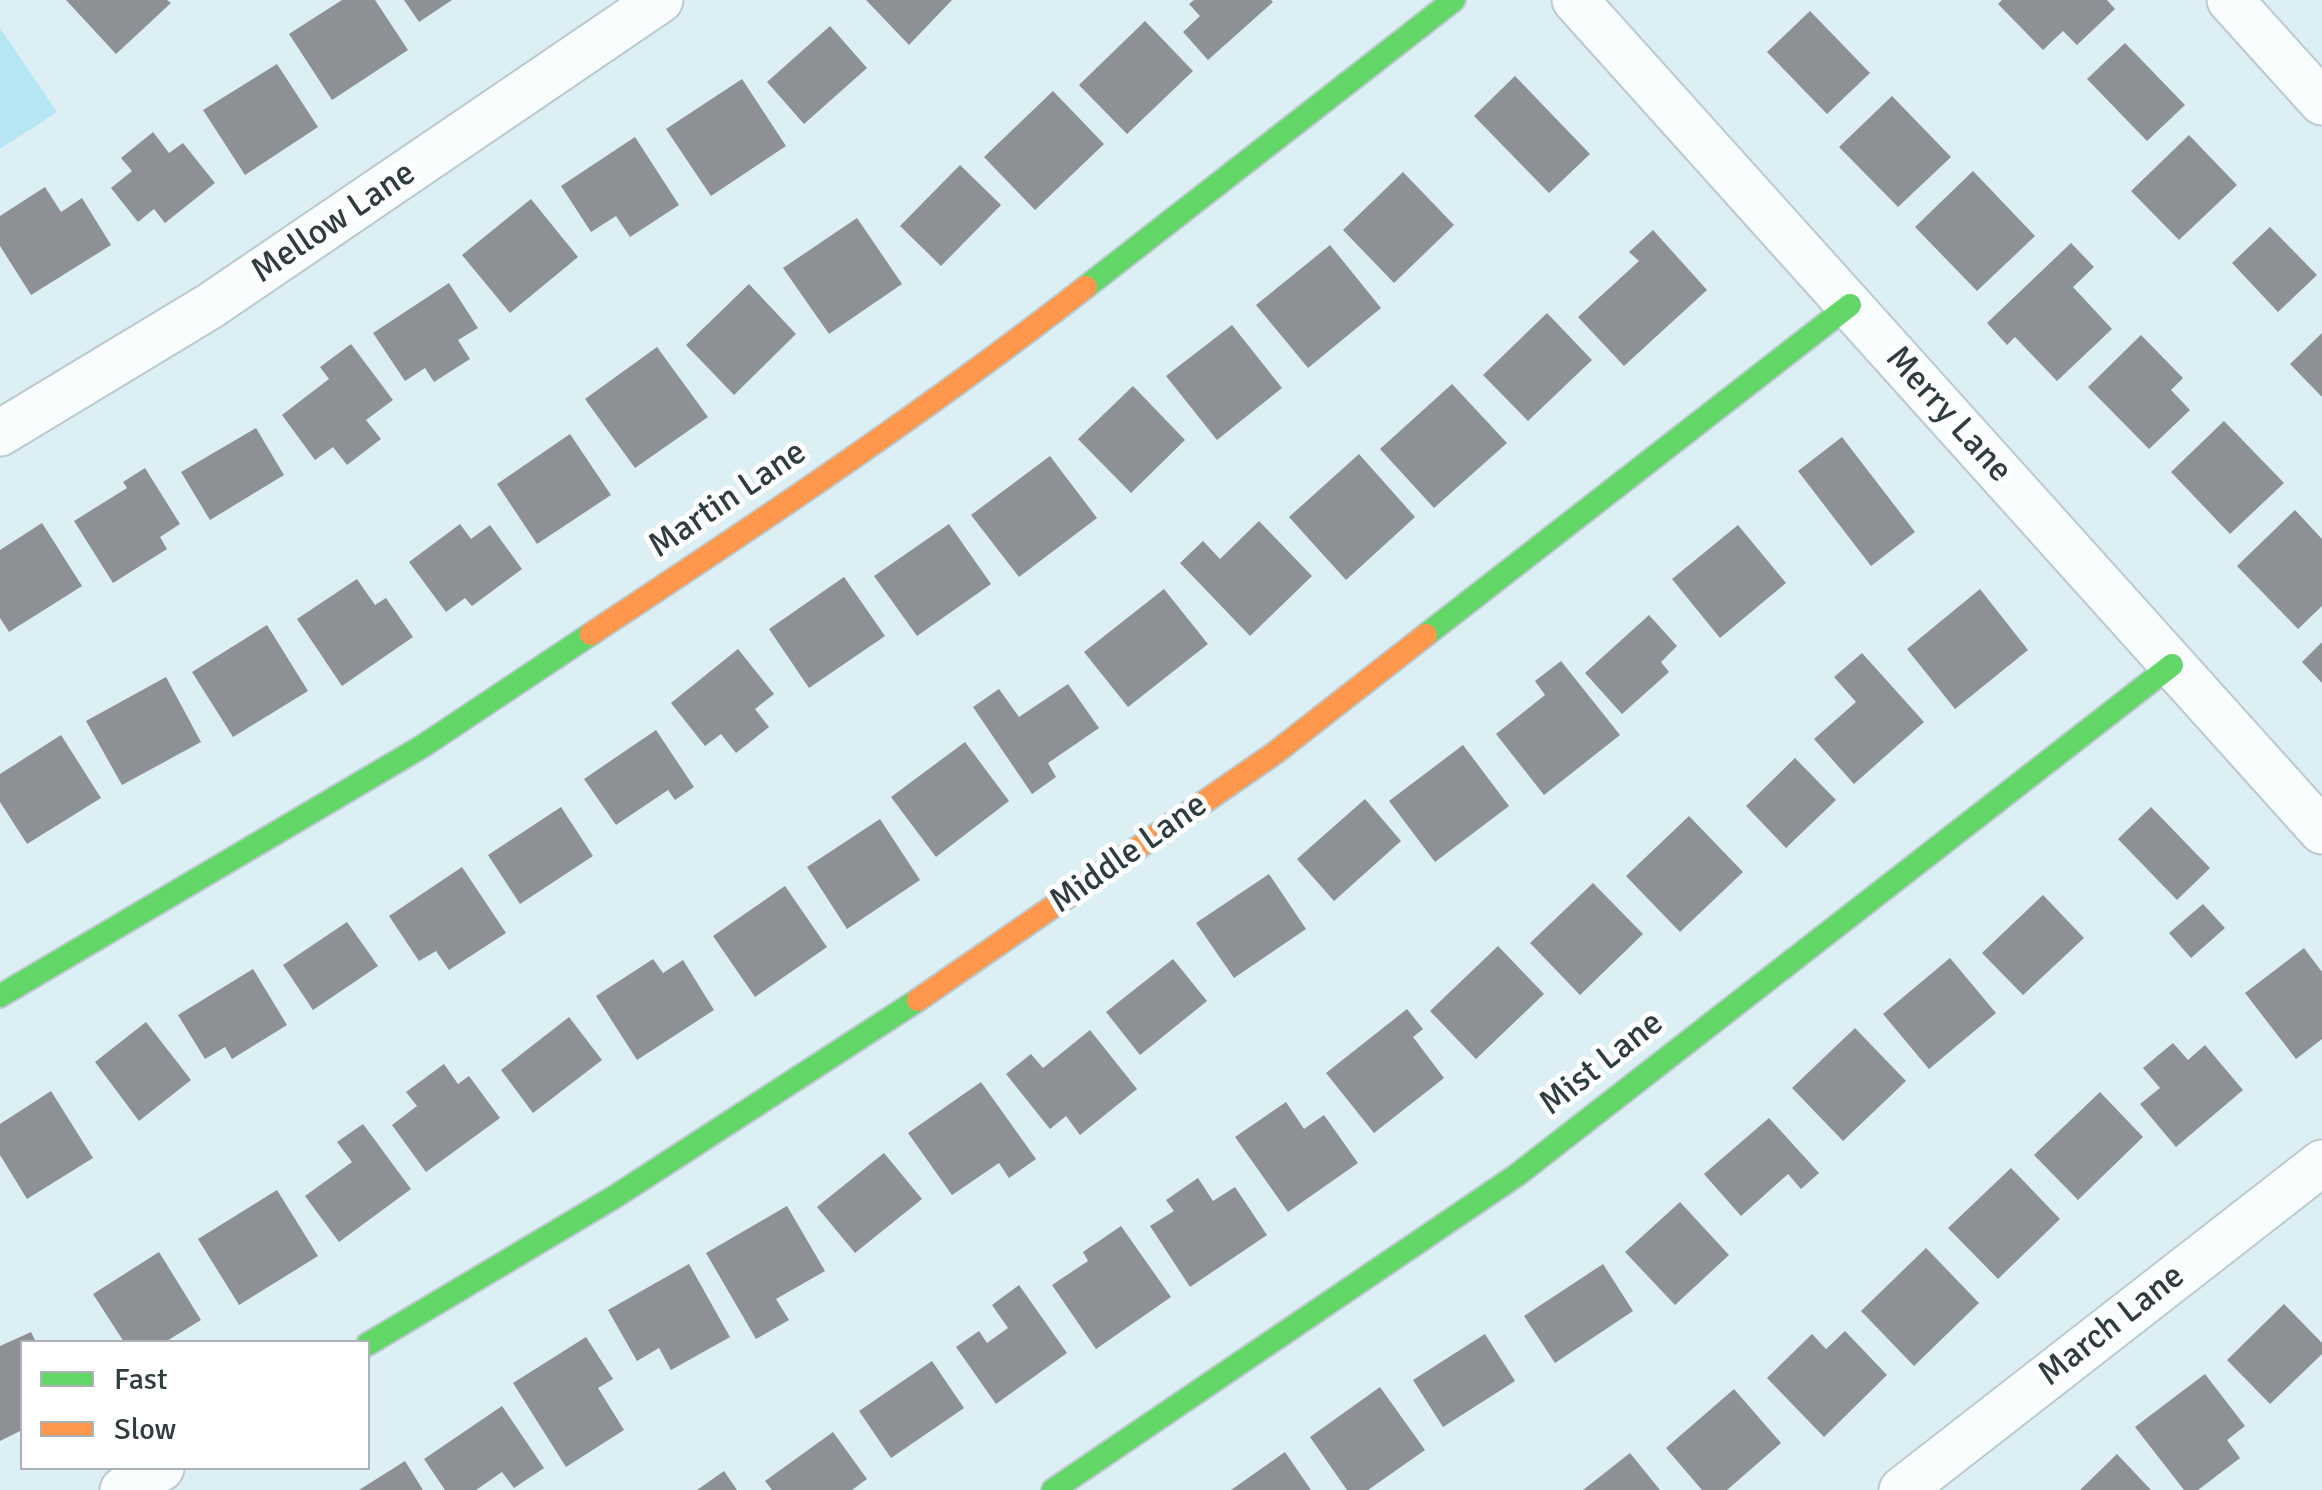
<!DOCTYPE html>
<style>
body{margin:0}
#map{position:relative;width:2322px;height:1490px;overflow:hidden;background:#dceff4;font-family:Signika,sans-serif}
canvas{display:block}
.legend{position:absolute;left:20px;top:1340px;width:350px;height:130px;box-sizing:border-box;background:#fff;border:2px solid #acb1b3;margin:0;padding:12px 18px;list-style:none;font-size:30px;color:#2f3c40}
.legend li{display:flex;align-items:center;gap:20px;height:50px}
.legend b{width:50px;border:2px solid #acb1b3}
</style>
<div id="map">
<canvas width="2322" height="1490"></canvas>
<ul class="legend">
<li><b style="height:12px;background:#63d668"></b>Fast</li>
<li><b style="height:12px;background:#ff974d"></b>Slow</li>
</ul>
</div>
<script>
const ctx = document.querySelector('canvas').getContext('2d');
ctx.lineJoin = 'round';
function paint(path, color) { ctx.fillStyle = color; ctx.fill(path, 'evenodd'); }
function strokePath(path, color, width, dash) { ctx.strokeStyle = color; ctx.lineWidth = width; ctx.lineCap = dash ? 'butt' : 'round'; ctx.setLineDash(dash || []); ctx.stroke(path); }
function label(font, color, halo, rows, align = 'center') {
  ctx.font = font + ' Signika,sans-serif'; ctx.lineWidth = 10; ctx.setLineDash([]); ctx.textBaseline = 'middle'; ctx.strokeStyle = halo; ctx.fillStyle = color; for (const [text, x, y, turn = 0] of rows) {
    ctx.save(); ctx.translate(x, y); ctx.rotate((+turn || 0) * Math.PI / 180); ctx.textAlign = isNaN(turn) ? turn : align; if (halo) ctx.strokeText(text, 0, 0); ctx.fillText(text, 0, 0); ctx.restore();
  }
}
paint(new Path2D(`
 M0 28 57 112 0 149Z`), '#b6e6f3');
paint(new Path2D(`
 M66 0H167L171 3 116 54Z
 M342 0H375L408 50 332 100 289 34Z
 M404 0H452L419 22Z
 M866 0H952L909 45Z
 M1194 0H1271L1273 2 1208 60 1183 32 1200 16 1189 4Z
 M2002 0H2107L2115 9 2077 45 2063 31 2043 50 1998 4Z
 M1810 11 1870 73 1827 114 1767 52Z
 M1145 21 1193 71 1127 134 1079 85Z
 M830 26 867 68 804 124 767 82Z
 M2125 43 2185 105 2147 141 2087 79Z
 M277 64 318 127 245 175 203 110Z
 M1515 76 1590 154 1549 193 1474 116Z
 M742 79 786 146 711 196 666 129Z
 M1053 91 1104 144 1035 210 984 157Z
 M1892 96 1951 157 1898 207 1839 147Z
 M153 132 169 153 183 143 215 183 165 223 154 209 138 222 111 188 132 171 121 158Z
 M2189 135 2237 185 2179 240 2131 191Z
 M635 137 679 205 630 237 616 216 591 232 561 186Z
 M960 165 1001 205 941 266 900 226Z
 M1973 171 2035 236 1977 291 1915 227Z
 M1403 172 1454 225 1394 283 1343 230Z
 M45 187 61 212 82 198 111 245 31 295 0 246V216Z
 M531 199 578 257 510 313 462 255Z
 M857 218 902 284 829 334 783 268Z
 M2270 227 2317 275 2278 312 2232 263Z
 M1653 230 1707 290 1624 366 1578 317 1639 261 1629 252Z
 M2071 243 2094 267 2073 287 2112 329 2057 381 2015 337 2007 345 1987 323Z
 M1330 245 1381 308 1308 368 1256 305Z
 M449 283 478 328 458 340 470 359 434 382 425 368 405 381 373 333Z
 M749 284 796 334 734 395 686 345Z
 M1547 313 1592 360 1528 421 1483 375Z
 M1232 325 1282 388 1217 440 1166 376Z
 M2322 333V397L2290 364Z
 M2141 335 2183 378 2171 390 2190 410 2149 449 2088 387Z
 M351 344 393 400 366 420 381 439 347 465 333 447 315 460 282 415 329 379 320 367Z
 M657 347 708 417 635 468 585 399Z
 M1452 384 1507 443 1434 508 1380 449Z
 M1133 386 1185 440 1131 493 1078 439Z
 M2224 421 2284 483 2230 534 2171 472Z
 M256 428 284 475 210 520 181 472Z
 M570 434 611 495 537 544 497 484Z
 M1842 437 1915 532 1871 566 1798 471Z
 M1359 454 1415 517 1346 580 1289 517Z
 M1050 456 1097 518 1019 577 971 515Z
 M145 468 180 524 160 537 167 549 113 583 74 521 127 488 123 482Z
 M2295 510 2322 539V606L2298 629 2237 566Z
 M1259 521 1312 576 1250 636 1180 563 1203 541 1220 559Z
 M42 523 82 586 9 632 0 618V550Z
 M460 524 471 539 490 525 522 569 472 606 465 598 446 612 409 562Z
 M949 524 991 584 917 636 874 576Z
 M1738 525 1786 583 1720 638 1672 579Z
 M844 577 885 636 809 688 769 629Z
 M357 579 375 605 386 598 413 637 342 686 297 619Z
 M1164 589 1208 644 1128 707 1084 652Z
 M1980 589 2028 650 1955 709 1907 649Z
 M1649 615 1677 646 1661 662 1669 672 1622 714 1585 673Z
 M267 625 308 691 233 737 192 672Z
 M2322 642V683L2302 662Z
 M738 649 774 694 755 709 769 727 736 753 721 734 705 746 671 703Z
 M1862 653 1924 722 1854 784 1814 739 1856 702 1834 677Z
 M1561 661 1620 735 1544 795 1496 734 1545 695 1535 681Z
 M166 677 201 742 122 785 86 721Z
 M1068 684 1099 728 1048 763 1056 777 1032 794 973 707 999 689 1019 717Z
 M656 730 694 787 675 800 668 790 616 825 584 779Z
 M61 735 101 798 27 844 0 802V774Z
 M965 742 1009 801 936 857 891 797Z
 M1463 745 1509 806 1435 862 1389 801Z
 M1795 758 1836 800 1786 848 1746 806Z
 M1365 799 1401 841 1334 901 1297 859Z
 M561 807 593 856 520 904 488 855Z
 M2151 807 2210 868 2177 900 2118 839Z
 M1689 816 1743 872 1680 932 1626 876Z
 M880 819 920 880 847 929 807 867Z
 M462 867 506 933 449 970 436 951 419 961 389 916Z
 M1269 874 1306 929 1234 978 1196 923Z
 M1593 883 1643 934 1580 995 1530 943Z
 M785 886 827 947 755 997 713 936Z
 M2043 895 2084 938 2023 995 1982 953Z
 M2203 904 2225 928 2191 958 2169 933Z
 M347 922 378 966 313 1010 283 965Z
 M1498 946 1544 994 1476 1059 1430 1011Z
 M2304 948 2322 972V1039L2296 1059 2245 993Z
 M1950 958 1996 1013 1929 1069 1883 1014Z
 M653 959 663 973 683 960 714 1010 637 1060 596 996Z
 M1173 959 1207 1001 1140 1055 1106 1012Z
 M253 969 287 1025 232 1059 225 1047 205 1059 178 1015Z
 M1407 1009 1423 1029 1413 1037 1444 1078 1374 1133 1326 1073Z
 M569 1017 602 1060 533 1113 501 1070Z
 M146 1022 191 1080 139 1121 95 1062Z
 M1855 1028 1906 1081 1843 1141 1792 1088Z
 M1090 1030 1137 1089 1080 1135 1066 1116 1050 1129 1006 1074 1031 1054 1043 1068Z
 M2173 1043 2188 1060 2205 1045 2243 1090 2176 1147 2140 1104 2160 1088 2143 1068Z
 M444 1064 458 1084 469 1076 500 1118 426 1172 392 1125 417 1106 406 1092Z
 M981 1082 1036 1159 1009 1178 999 1163 952 1195 908 1133Z
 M51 1091 93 1158 27 1199 0 1155V1124Z
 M2100 1092 2143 1137 2078 1200 2034 1155Z
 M1286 1102 1304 1129 1324 1115 1358 1163 1288 1212 1235 1137Z
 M1769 1118 1819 1173 1801 1189 1788 1174 1741 1216 1704 1174Z
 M363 1124 411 1189 339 1242 305 1196 352 1162 337 1142Z
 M884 1153 922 1199 855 1253 817 1207Z
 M2011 1168 2060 1219 1998 1279 1948 1228Z
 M1198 1178 1213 1201 1235 1187 1267 1235 1190 1287 1150 1226 1174 1211 1166 1200Z
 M277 1190 318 1256 239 1305 198 1239Z
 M1680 1202 1729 1255 1675 1305 1625 1252Z
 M787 1206 825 1271 776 1299 789 1320 756 1339 706 1253Z
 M1121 1226 1171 1297 1096 1349 1052 1285 1088 1261 1083 1252Z
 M1926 1248 1979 1303 1914 1366 1861 1311Z
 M159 1252 201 1320 165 1342H124L93 1294Z
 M689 1264 730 1337 671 1370 659 1348 637 1361 608 1310Z
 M1603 1264 1633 1311 1555 1363 1524 1316Z
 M1019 1285 1067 1353 996 1404 956 1347 979 1331 987 1343 1008 1328 992 1305Z
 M2284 1304 2322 1343V1354L2270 1404 2227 1360Z
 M1845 1331 1887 1375 1824 1437 1767 1378 1812 1334 1826 1349Z
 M31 1332 36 1342H22V1430L0 1441V1346Z
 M1485 1334 1515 1381 1443 1427 1413 1380Z
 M586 1337 613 1379 598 1388 624 1430 566 1467 513 1383Z
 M932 1361 964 1408 891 1458 859 1411Z
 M2205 1374 2245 1426 2227 1440 2240 1458 2198 1490H2184L2135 1427Z
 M1380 1387 1425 1450 1368 1490H1347L1310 1437Z
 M1734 1389 1781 1443 1727 1490H1702L1666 1448Z
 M502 1406 544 1468 514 1488 502 1472 476 1490H445L424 1459Z
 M833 1432 867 1479 852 1490H772L765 1481Z
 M1285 1452 1311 1490H1231Z
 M1630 1453 1660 1490H1583Z
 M2117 1454 2151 1490H2080Z
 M405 1461 423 1490H359Z
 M724 1471 737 1490H697Z`), '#8d9095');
const street = new Path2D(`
 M1575 0 2322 831
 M2230 0 2322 102
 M0 433 210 306 660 0
 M123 1490 161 1468
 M1902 1490 2322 1163`);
const fast = new Path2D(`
 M1086 287 1454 0
 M1426 635 1850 305
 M0 996 423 746 591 634
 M368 1344 616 1196 918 1000
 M1053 1490 1517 1175 2172 665`);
const slow = new Path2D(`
 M591 634C759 523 927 411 1086 287
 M918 1000 1275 753 1426 635`);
strokePath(street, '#bbcace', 49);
strokePath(fast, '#bbcace', 26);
strokePath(slow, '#bbcace', 26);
strokePath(street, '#fafdfd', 45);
strokePath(fast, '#63d668', 22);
strokePath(slow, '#ff974d', 22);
label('35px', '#2f3c40', '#fff', [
 ["Mellow Lane",334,223,-34],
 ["Merry Lane",1948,415,48],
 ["Martin Lane",728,500,-34],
 ["Middle Lane",1129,854,-35],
 ["Mist Lane",1602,1064,-38],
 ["March Lane",2112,1326,-38]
]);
</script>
